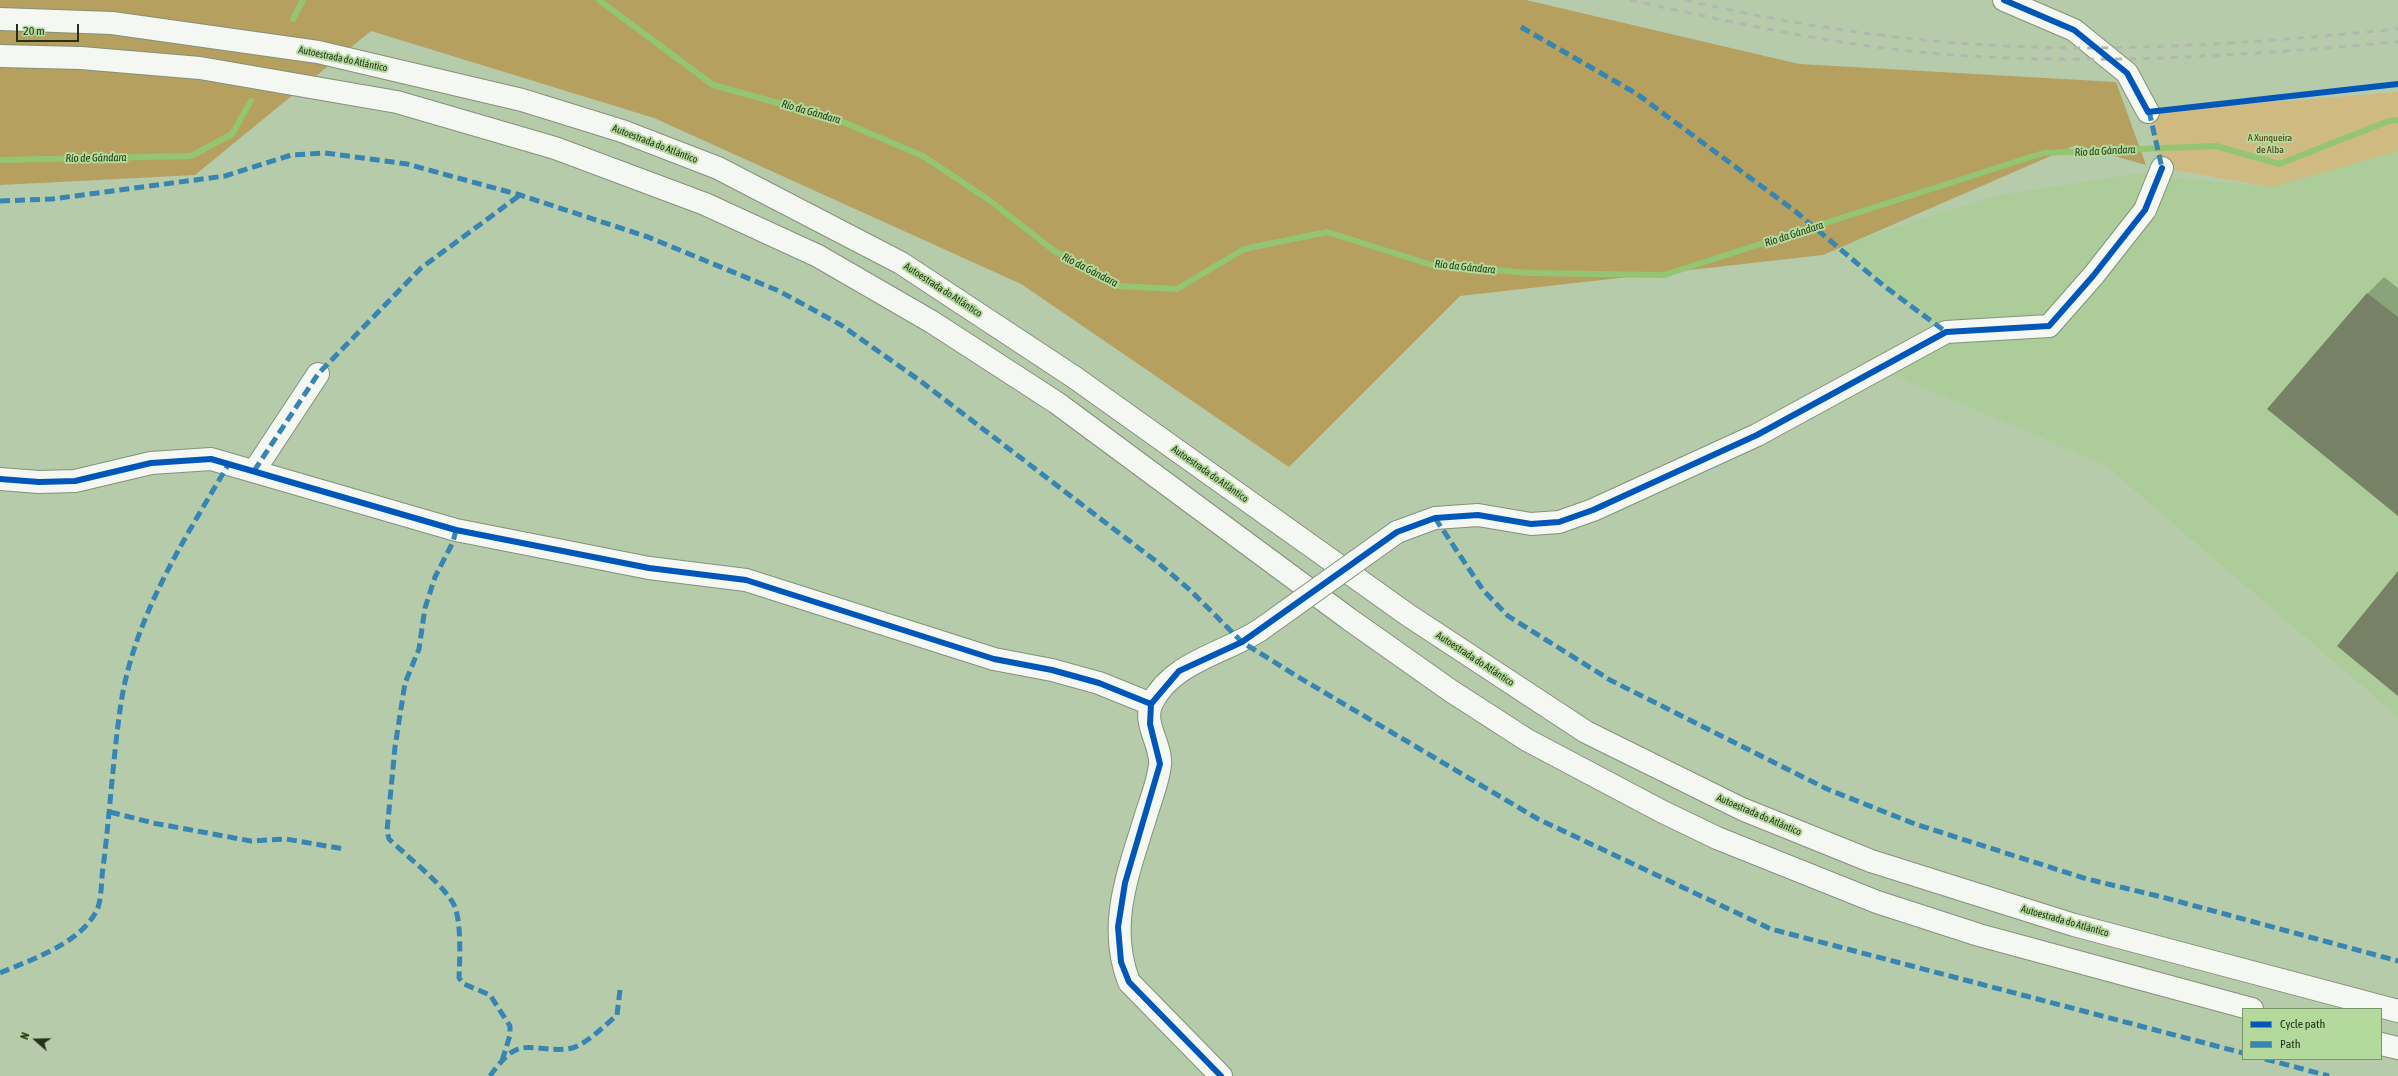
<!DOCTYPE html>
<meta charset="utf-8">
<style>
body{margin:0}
#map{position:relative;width:2398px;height:1076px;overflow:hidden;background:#b6cbaa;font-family:"Asap Condensed",sans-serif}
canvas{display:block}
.legend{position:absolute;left:2242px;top:1008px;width:140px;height:52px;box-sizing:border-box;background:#b3d99c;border:1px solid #799668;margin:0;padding:5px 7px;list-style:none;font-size:12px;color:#233219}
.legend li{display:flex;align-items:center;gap:8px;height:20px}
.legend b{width:20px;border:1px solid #799668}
.north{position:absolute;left:16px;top:1020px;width:40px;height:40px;-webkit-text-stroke:3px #b3d99c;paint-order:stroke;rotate:290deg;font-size:11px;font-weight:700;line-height:16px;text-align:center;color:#233219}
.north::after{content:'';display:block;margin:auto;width:14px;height:18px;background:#233219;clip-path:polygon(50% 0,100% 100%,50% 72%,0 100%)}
.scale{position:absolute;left:16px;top:24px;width:63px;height:18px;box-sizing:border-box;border:2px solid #233219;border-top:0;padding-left:5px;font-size:12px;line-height:14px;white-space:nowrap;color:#233219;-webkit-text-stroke:3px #b3d99c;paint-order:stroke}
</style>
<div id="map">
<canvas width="2398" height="1076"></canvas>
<ul class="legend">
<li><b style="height:5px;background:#0057b8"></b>Cycle path</li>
<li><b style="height:5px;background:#3785b3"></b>Path</li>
</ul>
<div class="north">N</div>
<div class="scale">20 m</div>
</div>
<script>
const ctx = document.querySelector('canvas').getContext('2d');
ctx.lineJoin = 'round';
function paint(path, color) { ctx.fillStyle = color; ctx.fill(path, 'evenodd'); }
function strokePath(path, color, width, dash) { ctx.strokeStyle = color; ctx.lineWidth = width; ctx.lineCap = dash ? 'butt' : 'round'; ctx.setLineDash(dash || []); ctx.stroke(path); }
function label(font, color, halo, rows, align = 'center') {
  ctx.font = font + ' "Asap Condensed",sans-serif'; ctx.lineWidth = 4; ctx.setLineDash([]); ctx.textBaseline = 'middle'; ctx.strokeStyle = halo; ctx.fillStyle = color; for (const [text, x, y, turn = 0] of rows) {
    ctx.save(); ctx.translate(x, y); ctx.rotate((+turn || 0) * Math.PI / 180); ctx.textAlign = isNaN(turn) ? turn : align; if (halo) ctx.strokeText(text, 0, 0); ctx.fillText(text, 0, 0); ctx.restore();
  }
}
paint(new Path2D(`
 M2398 151V717L2104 464 1878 369 1946 332 1836 246 1999 195 2135 174 2272 187Z`), '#accd99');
paint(new Path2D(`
 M2398 92V151L2272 187 2162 168 2148 112Z`), '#cfba82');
paint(new Path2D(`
 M0 0H1526L1799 64 2116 82 2146 165 2076 145 1823 255 1460 296 1289 467 1021 284 654 118 371 31 195 175 0 185Z`), '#b5a060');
paint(new Path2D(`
 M2384 277 2398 288V515L2367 294Z`), '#0003');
strokePath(new Path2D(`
 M599 0 713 85 836 119 923 156 989 200 1053 250 1119 286 1177 289 1244 249 1327 232 1432 265 1529 273 1664 275 2043 153 2216 146 2279 164 2389 121 2398 120
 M293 19 303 0
 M0 160 191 156 232 134 251 101`), '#93c572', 6);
paint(new Path2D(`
 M2367 293 2398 317V516L2267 409Z
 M2398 571V696L2337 646Z`), '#778165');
const minor = new Path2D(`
 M2004 0 2074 30 2127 73 2148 112
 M254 471 318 374
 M0 479 39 482 75 481 151 463 211 459 456 530 649 568 746 580 994 659 1052 670 1099 683 1151 704
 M1397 532 1435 518 1478 515 1531 524 1559 522 1593 510 1757 435 1946 332 2049 326 2093 276 2145 210 2162 168
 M1221 1076 1129 982C1106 923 1130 869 1147 812 1152 797 1158 781 1160 765 1162 745 1142 723 1152 703 1172 662 1225 653 1260 630`);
const highway = new Path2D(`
 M0 19 112 23 318 52 522 100 622 131 718 168 901 263 1074 377 1408 615 1586 732 1742 809 1871 861 2074 925 2398 1011
 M0 56 81 58 200 68 397 102 555 148 705 204 818 256 932 322 1057 403 1349 619 1451 691 1527 740 1663 812 1717 838 1877 902 1979 935 2252 1009
 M2381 1044 2398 1048`);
strokePath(minor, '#829278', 24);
strokePath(highway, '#829278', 24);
strokePath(minor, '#f4f7f2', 22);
strokePath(highway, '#f4f7f2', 22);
strokePath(new Path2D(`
 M1630 0C1722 20 1815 41 1909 51 2072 68 2236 56 2398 42
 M1685 0C1797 26 1912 43 2028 47 2151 51 2275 41 2398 29`), '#b3b8af', 3, [7, 7]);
const minorBridge = new Path2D(`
 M1260 630 1397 532`);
strokePath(minorBridge, '#829278', 24, []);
strokePath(minorBridge, '#f4f7f2', 22);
strokePath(new Path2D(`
 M1521 27 1637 94 1795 211 1884 286 1946 332
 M2149 111 2162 168
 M0 201 52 199 225 176 291 155 325 153 407 164 520 195 648 237 779 291 841 325 919 380 1157 562 1190 590 1242 642 1300 678 1538 819 1771 929 2243 1053
 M254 471 318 374 421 268 520 195
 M1435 518 1483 590 1508 616 1610 680 1827 789 1915 824 2087 879 2162 897 2398 961
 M456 530 453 542 435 577 425 608 419 649 405 683 395 747 387 831 389 839C405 855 451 890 456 910 461 928 460 959 459 978L464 984 490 995 510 1026V1035L502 1061
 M110 812 153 823 251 841 286 839 344 849
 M0 973C32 959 80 944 97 910 102 899 101 880 103 868 110 813 113 757 121 703 135 615 184 540 228 465
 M2265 1059 2329 1076
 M490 1076C497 1066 509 1050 522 1048 538 1046 555 1052 572 1048 588 1043 604 1026 617 1015L620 990`), '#3785b3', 5, [10, 5]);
strokePath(new Path2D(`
 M2004 0 2074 30 2127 73 2148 112 2398 84
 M0 479 39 482 75 481 151 463 211 459 456 530 649 568 746 580 994 659 1052 670 1099 683 1151 704
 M1221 1076 1129 982 1121 962 1118 927 1125 883 1160 764 1150 724 1151 704 1179 671 1242 642 1397 532 1435 518 1478 515 1531 524 1559 522 1593 510 1757 435 1946 332 2049 326 2093 276 2145 210 2162 168`), '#0057b8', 6);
label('10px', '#233219', '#b3d99c', [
 ["Autoestrada do Atlántico",343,59,12],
 ["Autoestrada do Atlántico",655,144,21],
 ["Autoestrada do Atlántico",943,290,33],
 ["Autoestrada do Atlántico",1210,474,35],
 ["Autoestrada do Atlántico",1475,659,33],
 ["Autoestrada do Atlántico",1759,815,23],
 ["Autoestrada do Atlántico",2065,921,16]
]);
label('10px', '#523504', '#b3d99c', [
 ["A Xunqueira",2270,138],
 ["de Alba",2270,150]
]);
label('italic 11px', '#1f380e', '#b3d99c', [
 ["Río da Gándara",811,112,16],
 ["Río da Gándara",2105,151,-3],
 ["Río de Gándara",96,158,-1],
 ["Río da Gándara",1794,234,-18],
 ["Río da Gándara",1465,267,6],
 ["Río da Gándara",1090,270,27]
]);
</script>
